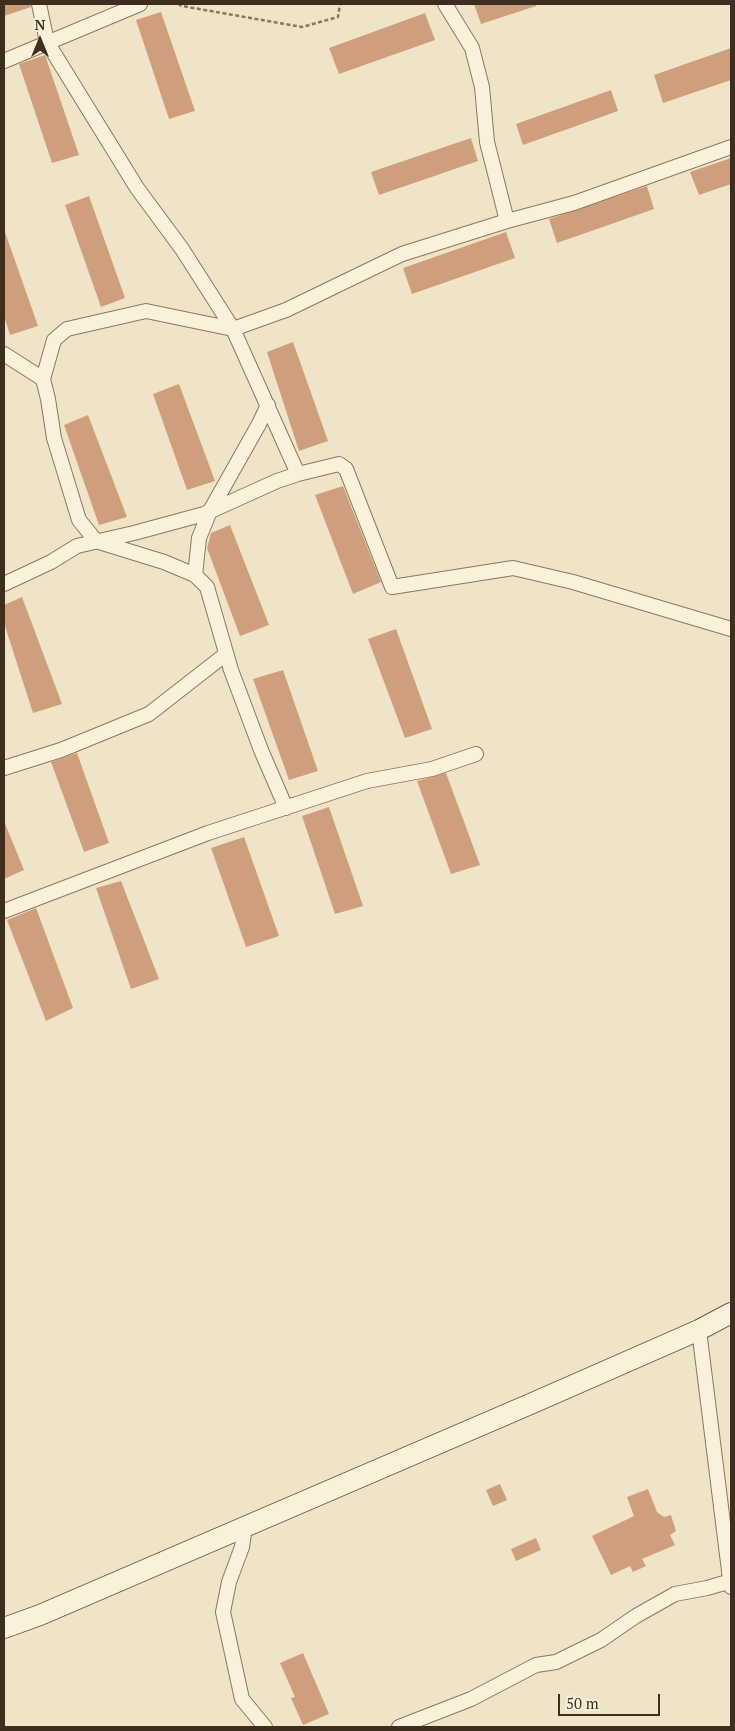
<!DOCTYPE html>
<style>
body{margin:0}
#map{position:relative;width:735px;height:1731px;overflow:hidden;background:#f0e4c8;font-family:"PT Serif",serif}
canvas{display:block}
.frame{position:absolute;inset:0;border:5px solid #3d2e20;pointer-events:none}
.north{position:absolute;left:15px;top:15px;width:50px;height:50px;-webkit-text-stroke:4px #f7eed8;paint-order:stroke;rotate:0deg;font-size:14px;font-weight:700;line-height:20px;text-align:center;color:#3d2e20}
.north::after{content:'';display:block;margin:auto;width:18px;height:22px;background:#3d2e20;clip-path:polygon(50% 0,100% 100%,50% 72%,0 100%)}
.scale{position:absolute;left:558px;top:1694px;width:102px;height:22px;box-sizing:border-box;border:2px solid #3d2e20;border-top:0;padding-left:6px;font-size:15px;line-height:18px;white-space:nowrap;color:#3d2e20;-webkit-text-stroke:4px #f7eed8;paint-order:stroke}
</style>
<div id="map">
<canvas width="735" height="1731"></canvas>
<div class="frame"></div>
<div class="north">N</div>
<div class="scale">50 m</div>
</div>
<script>
const ctx = document.querySelector('canvas').getContext('2d');
ctx.lineJoin = 'round';
function paint(path, color) { ctx.fillStyle = color; ctx.fill(path, 'evenodd'); }
function strokePath(path, color, width, dash) { ctx.strokeStyle = color; ctx.lineWidth = width; ctx.lineCap = dash ? 'butt' : 'round'; ctx.setLineDash(dash || []); ctx.stroke(path); }
paint(new Path2D(`
 M4 4H30L31 7 4 16Z
 M474 4H536V6L481 24Z
 M161 12 195 111 169 119 136 20Z
 M425 13 435 40 339 74 329 48Z
 M731 48V80L663 103 654 75Z
 M45 55 79 155 52 163 19 64Z
 M611 90 618 111 523 145 516 124Z
 M471 138 478 161 379 195 371 172Z
 M731 158V184L699 195 690 172Z
 M647 186 654 209 557 243 549 219Z
 M89 196 125 298 101 307 65 205Z
 M4 232H5L38 326 10 335 4 316Z
 M506 232 515 258 412 294 403 268Z
 M293 342 328 441 299 451 267 352Z
 M179 384 215 481 187 490 153 394Z
 M88 415 127 517 99 525 64 425Z
 M343 486 381 582 353 594 315 495Z
 M230 525 269 625 240 636 207 548 211 533Z
 M22 597 62 704 33 713 4 623V605Z
 M396 629 432 729 405 738 368 639Z
 M283 670 318 771 289 780 253 679Z
 M77 753 109 843 84 852 51 762Z
 M446 773 480 865 451 874 417 781Z
 M329 807 363 906 335 914 302 816Z
 M4 821 24 870 4 879Z
 M244 837 279 936 246 947 211 848Z
 M121 881 159 979 131 989 96 888Z
 M36 908 73 1008 46 1021 7 920Z
 M500 1484 507 1500 493 1506 486 1490Z
 M648 1489 657 1512 664 1517 671 1515 676 1531 670 1535 675 1545 642 1559 646 1566 633 1572 630 1566 611 1575 592 1536 634 1516 627 1497Z
 M536 1538 541 1550 516 1561 511 1549Z
 M303 1653 329 1714 303 1725 291 1698 295 1697 280 1663Z`), '#cf9f7d');
const street = new Path2D(`
 M39 4 47 42 137 188 182 249 233 329 298 474 339 464 346 469 392 587 513 568 573 582 731 629
 M445 4 472 48 482 87 487 142 507 221
 M4 61 140 4
 M4 354 43 379
 M195 575 199 538 210 511 259 424 268 405
 M4 584 51 562 77 546 134 533 204 514 277 481 298 474
 M4 768 61 750 149 714 226 654
 M286 808 261 750 231 670 207 587 195 575 164 562 96 541 79 520 54 438 48 399 43 379 54 340 67 329 146 311 233 329 286 310 402 254 507 221 574 203 731 147
 M4 911 208 833 367 781 432 769 476 754
 M699 1330 731 1587
 M245 1527 242 1547 229 1582 223 1612 242 1699 265 1727
 M399 1727 471 1699 536 1665 556 1662 601 1640 636 1616 675 1594 707 1588 731 1581`);
const secondary = new Path2D(`
 M4 1628 40 1615 535 1402 699 1330 731 1313`);
strokePath(street, '#8d765c', 16);
strokePath(secondary, '#6f573f', 22);
strokePath(new Path2D(`
 M178 4 182 6 302 27 338 17 340 4`), '#8d765c', 2.5, [4, 2.5]);
strokePath(street, '#faf1dc', 14);
strokePath(secondary, '#faf1dc', 20);
</script>
